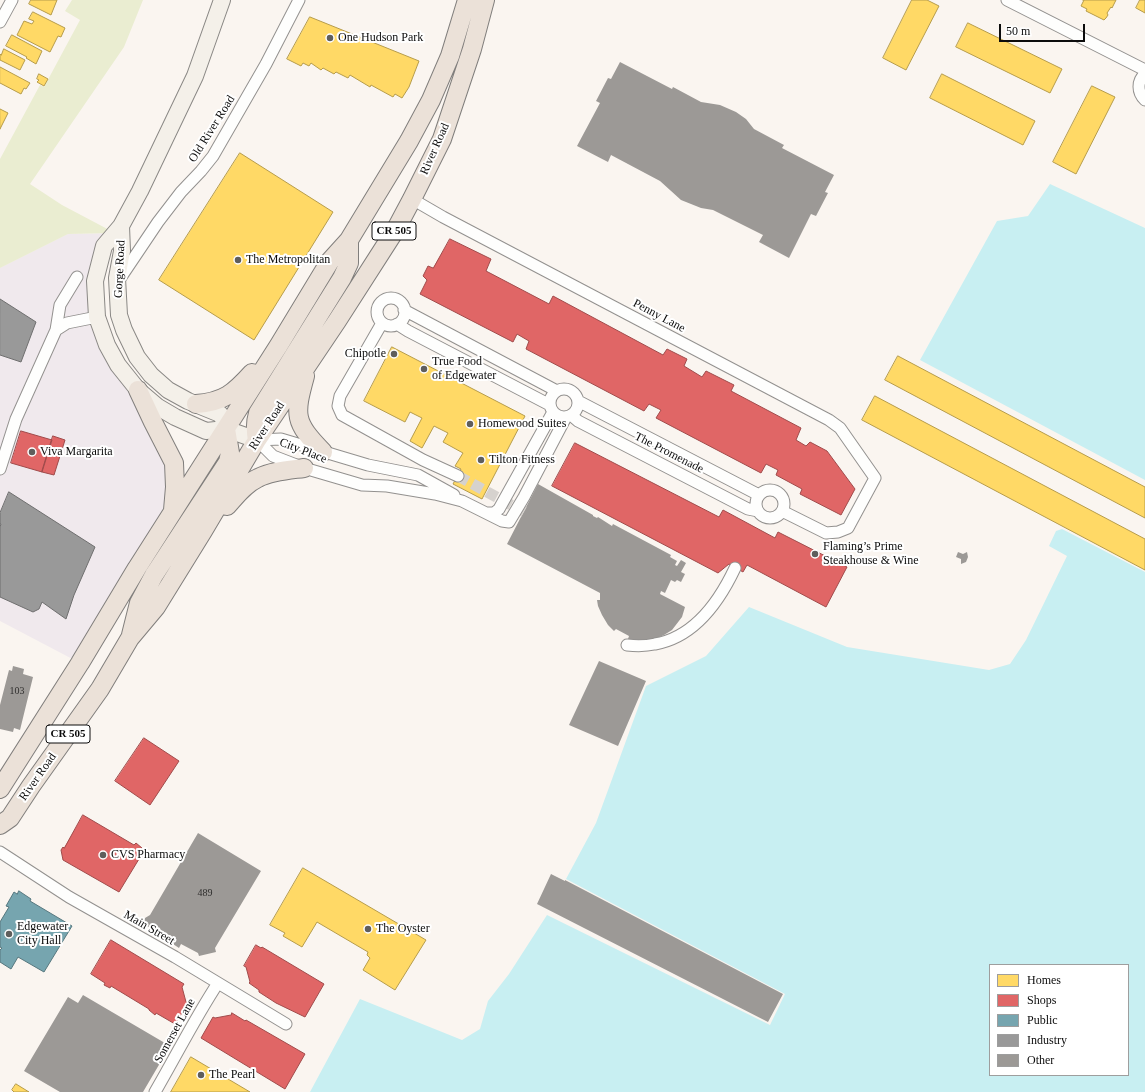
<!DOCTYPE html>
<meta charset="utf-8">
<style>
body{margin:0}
#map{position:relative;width:1145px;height:1092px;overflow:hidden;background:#faf5f0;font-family:"Times New Roman",serif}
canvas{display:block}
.legend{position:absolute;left:989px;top:964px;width:140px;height:112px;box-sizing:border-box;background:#fff;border:1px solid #9e9e9e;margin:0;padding:5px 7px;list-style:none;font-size:12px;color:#0c0c0c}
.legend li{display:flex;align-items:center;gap:8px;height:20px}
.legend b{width:20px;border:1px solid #9e9e9e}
.scale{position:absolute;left:999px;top:24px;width:86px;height:18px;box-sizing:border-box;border:2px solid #0c0c0c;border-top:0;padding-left:5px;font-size:12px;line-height:14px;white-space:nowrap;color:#0c0c0c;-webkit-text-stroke:3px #fff;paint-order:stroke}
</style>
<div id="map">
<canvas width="1145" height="1092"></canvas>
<ul class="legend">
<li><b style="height:11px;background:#ffd966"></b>Homes</li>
<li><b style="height:11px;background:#e06666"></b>Shops</li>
<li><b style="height:11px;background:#76a5af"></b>Public</li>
<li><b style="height:11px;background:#999"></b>Industry</li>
<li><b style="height:11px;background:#9c9996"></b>Other</li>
</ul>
<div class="scale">50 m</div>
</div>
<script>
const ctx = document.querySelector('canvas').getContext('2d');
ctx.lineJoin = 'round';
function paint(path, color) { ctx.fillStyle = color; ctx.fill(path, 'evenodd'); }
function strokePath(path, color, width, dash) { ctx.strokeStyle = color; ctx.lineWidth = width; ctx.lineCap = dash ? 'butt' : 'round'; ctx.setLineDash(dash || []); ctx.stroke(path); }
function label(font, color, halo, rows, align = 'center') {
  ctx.font = font + ' "Times New Roman",serif'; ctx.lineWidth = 4; ctx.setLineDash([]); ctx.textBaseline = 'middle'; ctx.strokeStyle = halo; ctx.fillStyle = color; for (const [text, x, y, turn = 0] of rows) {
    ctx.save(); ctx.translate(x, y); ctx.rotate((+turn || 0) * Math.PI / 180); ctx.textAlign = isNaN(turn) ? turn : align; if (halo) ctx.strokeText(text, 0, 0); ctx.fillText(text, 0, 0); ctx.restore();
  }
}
paint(new Path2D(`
 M115 233 104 246 97 317 174 463 173 512 80 663 0 621V268L68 234Z`), '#f0e9ed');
paint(new Path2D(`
 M72 0H143L124 47 30 184 62 205 115 233 68 234 0 268V159L40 85 44 87 80 20 65 11Z`), '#eaedd1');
paint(new Path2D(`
 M1050 184 1145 228V480L920 360 997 221 1028 216Z
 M1062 529 1145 572V1092H310L360 999 462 1040 480 1029 488 1001 509 974 547 915 770 1025 785 994 566 879 596 823 646 686 706 656 749 607 847 647 989 670 1010 664 1026 640 1067 556 1049 546 1056 531ZM990 965H1128V1075H990Z`), '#c8eff2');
const homes = new Path2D(`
 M31 0H57L51 15 29 4Z
 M912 0H927L939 6 906 70 883 58Z
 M1083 0H1116L1112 8 1111 7 1107 13 1108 15 1106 18 1104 20 1086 11 1087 9 1081 6 1084 0Z
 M1140 0H1145V13L1136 8Z
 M33 12 65 28 61 37 58 36 50 52 17 35 24 21 32 24 34 21 29 19Z
 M310 17 419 61 409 87 402 98 395 94 393 97 371 85 370 87 350 75 348 78 336 72 334 74 323 68 321 70 311 63 309 66 303 63 301 66 287 59Z
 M968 23 1062 69 1050 93 956 47Z
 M12 35 42 51 36 64 26 58 27 57 6 46Z
 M4 49 25 60 20 70 0 60V54L1 55Z
 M0 67 30 83 26 89 24 88 21 94 0 83Z
 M39 74 48 79 44 86 37 82 39 80 37 79Z
 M942 74 1035 121 1023 145 930 98Z
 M1092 86 1115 97 1076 174 1053 162Z
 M0 109 8 113 0 129Z
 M240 153 333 212 254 340 159 280Z
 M392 347 525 416 482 499 453 484 461 469 455 466 463 453 443 442 448 433 434 426 422 448 410 441 422 418 410 412 405 422 364 401Z
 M898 356 1145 487V518L885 380Z
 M875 396 1145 539V570L862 420Z
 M303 868 426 940 395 990 363 970 370 958 367 955 368 952 317 922 302 947 283 936 285 933 270 925Z
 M191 1057 250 1092H171Z
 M16 1084 29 1092H14L12 1090Z`);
paint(homes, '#ffd966');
strokePath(homes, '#b69c4b', 1);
const shops = new Path2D(`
 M450 239 491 259 486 271 549 304 553 296 663 355 667 349 687 359 684 366 702 377 706 371 734 385 731 391 801 428 796 440 806 446 810 442 827 451 855 489 841 515 800 494 802 489 776 475 778 470 766 464 761 473 656 418 661 410 649 404 644 411 526 349 529 341 517 334 513 342 420 294 427 280 423 276 428 266 433 268Z
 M21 431 52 440 42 472 11 463Z
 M53 436 65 440 54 475 42 472Z
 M575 443 719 517 723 510 775 538 778 532 847 567 826 607 747 565 743 572 729 564 718 573 552 486Z
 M144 738 179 761 150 805 115 781Z
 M83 815 134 845 136 843 142 848 143 857 140 860 139 859 119 892 63 860 61 850 63 847 64 848Z
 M111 940 184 984 182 987 186 1002 188 1003 175 1024 156 1013 155 1015 149 1010V1009L111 986 110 988 104 985 105 983 91 974Z
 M256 945 261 948 262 947 324 984 305 1017 276 1003 259 992V990L249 983 250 982 246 967 244 966Z
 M232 1013 245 1021 246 1020 305 1054 285 1089 201 1038 213 1017 215 1018 231 1015Z`);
paint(shops, '#e06666');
strokePath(shops, '#a04b4b', 1);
const public = new Path2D(`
 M19 891 31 899 30 901 72 926 44 972 18 957 11 969 0 962V950L2 948 0 947V922L9 907 6 906 14 892 17 894Z`);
paint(public, '#76a5af');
strokePath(public, '#56777e', 1);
const industry = new Path2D(`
 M0 299 36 322 21 362 0 355Z
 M9 492 95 547 74 595 66 619 42 602 39 609 33 612 0 597V527L1 524H0V513Z`);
paint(industry, '#999');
strokePath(industry, '#6f6f6f', 1);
paint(new Path2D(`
 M620 62 672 89 673 87 701 102 720 105 736 112 746 119 754 129 784 145 782 148 834 175 825 192 828 193 816 216 811 214 789 258 759 242 763 235 713 210 701 208 681 200 660 181 611 155 608 162 577 146 600 103 596 101 608 78 611 79Z
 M538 484 593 515V516L597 518 598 517 612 526 613 524 671 555 670 557 677 561 675 565 677 566 681 560 686 563 681 572 685 574 681 582 677 580 675 582 671 580 665 593 661 591 660 594 685 607 682 617 672 630 664 635 650 641H637L628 639 629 636 616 629 614 631 608 625 602 615 598 606 597 600H600V593L507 544Z
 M958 552 963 554 967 552 968 557 966 562 961 564V559L956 557Z
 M599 661 646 681 618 746 569 725Z
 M13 666 24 669 23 674 33 677 20 730 14 728 13 732 0 729V705L9 670 12 671Z
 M198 833 261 871 215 948 216 952 199 956 198 953 181 944 179 948 167 940 169 936 153 926 147 927 144 924V921L145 918 150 915Z
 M551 874 565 881V880L783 994 768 1022 537 904Z
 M83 995 170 1046 143 1092H60L24 1071 68 997 78 1003Z`), '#9c9996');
strokePath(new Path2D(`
 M458 476 524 512`), '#d6d2ce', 11, [11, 5.5]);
const minor = new Path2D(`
 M1007 0 1145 70
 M0 22 12 0
 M1145 74C1137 81 1137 92 1145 100
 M412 199 443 217 829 420 840 428 875 478 848 528 838 532 826 533 782 511
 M119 280 158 222 181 192 201 171 213 156 266 64 299 0
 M377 312a14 14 0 1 1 28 0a14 14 0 1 1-28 0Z
 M404 310 557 391
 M382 323 340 396 338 406 342 415 423 460 458 476
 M397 324 408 331 550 405
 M56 330 60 305 77 277
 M550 403a14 14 0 1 1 28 0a14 14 0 1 1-28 0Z
 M578 401 759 495
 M571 415 578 421 748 509 758 511
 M257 440 273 456 304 468 362 485 387 486 435 494 462 501 502 521 509 522 524 497 566 417
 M257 440 281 439 368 465 418 475 454 495
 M0 469 16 419 56 330 67 323 97 317
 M756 504a14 14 0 1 1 28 0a14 14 0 1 1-28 0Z
 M487 513H494L499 509 553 412
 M627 645C636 646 646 646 655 644 695 637 719 602 735 568
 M0 852 69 897 175 957 286 1024
 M155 1092C176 1056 195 1018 218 983`);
const secondary = new Path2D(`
 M222 0 195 76 140 191 121 226 104 246 95 281 97 317 107 345 118 365 138 390 158 407 175 417 206 431 226 429 257 440
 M121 226 122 251 117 278 119 315 124 330 137 357 151 375 168 390 188 401 220 414 224 420 226 429`);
const primary = new Path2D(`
 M305 376C294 416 294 422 323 452
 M138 390 153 422 174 463 175 487 173 510
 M196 404C224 402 234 393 252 373
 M257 440C255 430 255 423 258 413L342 278 349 263V240
 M227 506C236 496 245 484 258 478 272 471 289 470 304 468
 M131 635 139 603 154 575 228 462 230 453 226 429
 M0 789 80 663 137 568 279 345 330 261 349 240 409 141 431 100 450 56 467 0
 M0 825 10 818 31 786 100 689 130 638 156 607 203 531 257 440 337 321 396 229 412 199 442 139 472 49 485 0`);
strokePath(minor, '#93918f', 13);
strokePath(secondary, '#8a8885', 18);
strokePath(primary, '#807e7c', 20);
strokePath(minor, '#fefefd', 11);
strokePath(secondary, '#f4f0e9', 16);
strokePath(primary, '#ebe1d8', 18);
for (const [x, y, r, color] of [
 [330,38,4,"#5f5e5c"],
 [238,260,4,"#5f5e5c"],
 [394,354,4,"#5f5e5c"],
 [424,369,4,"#5f5e5c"],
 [470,424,4,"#5f5e5c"],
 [32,452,4,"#5f5e5c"],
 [481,460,4,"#5f5e5c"],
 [815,554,4,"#5f5e5c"],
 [103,855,4,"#5f5e5c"],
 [368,929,4,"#5f5e5c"],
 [9,934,4,"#5f5e5c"],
 [201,1075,4,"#5f5e5c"]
]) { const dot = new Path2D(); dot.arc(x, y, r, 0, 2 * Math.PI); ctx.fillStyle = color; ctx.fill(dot); strokePath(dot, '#fff', 1.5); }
label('10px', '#302f2e', null, [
 ["103",17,691],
 ["489",205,893]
]);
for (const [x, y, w] of [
 [394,231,44],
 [68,734,44]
]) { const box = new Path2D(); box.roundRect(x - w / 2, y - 9, w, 18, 3); ctx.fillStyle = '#fff'; ctx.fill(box); strokePath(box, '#0c0c0c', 1); }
label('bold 11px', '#0c0c0c', null, [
 ["CR 505",394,231],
 ["CR 505",68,734]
]);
label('12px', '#0c0c0c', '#fff', [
 ["One Hudson Park",338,38],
 ["The Metropolitan",246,260],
 ["Chipotle",386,354,"right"],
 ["True Food",432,362],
 ["of Edgewater",432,376],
 ["Homewood Suites",478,424],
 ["Viva Margarita",40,452],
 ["Tilton Fitness",489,460],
 ["Flaming’s Prime",823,547],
 ["Steakhouse & Wine",823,561],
 ["CVS Pharmacy",111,855],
 ["Edgewater",17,927],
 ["City Hall",17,941],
 ["The Oyster",376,929],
 ["The Pearl",209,1075]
], 'left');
label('12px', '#0c0c0c', '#fff', [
 ["Old River Road",212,129,-58],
 ["River Road",435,149,-66],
 ["Gorge Road",120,269,-87],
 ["Penny Lane",659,316,28],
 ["River Road",267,426,-57],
 ["City Place",303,451,21],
 ["The Promenade",669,453,27],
 ["River Road",38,777,-55],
 ["Main Street",149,928,30],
 ["Somerset Lane",175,1031,-61]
]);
</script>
